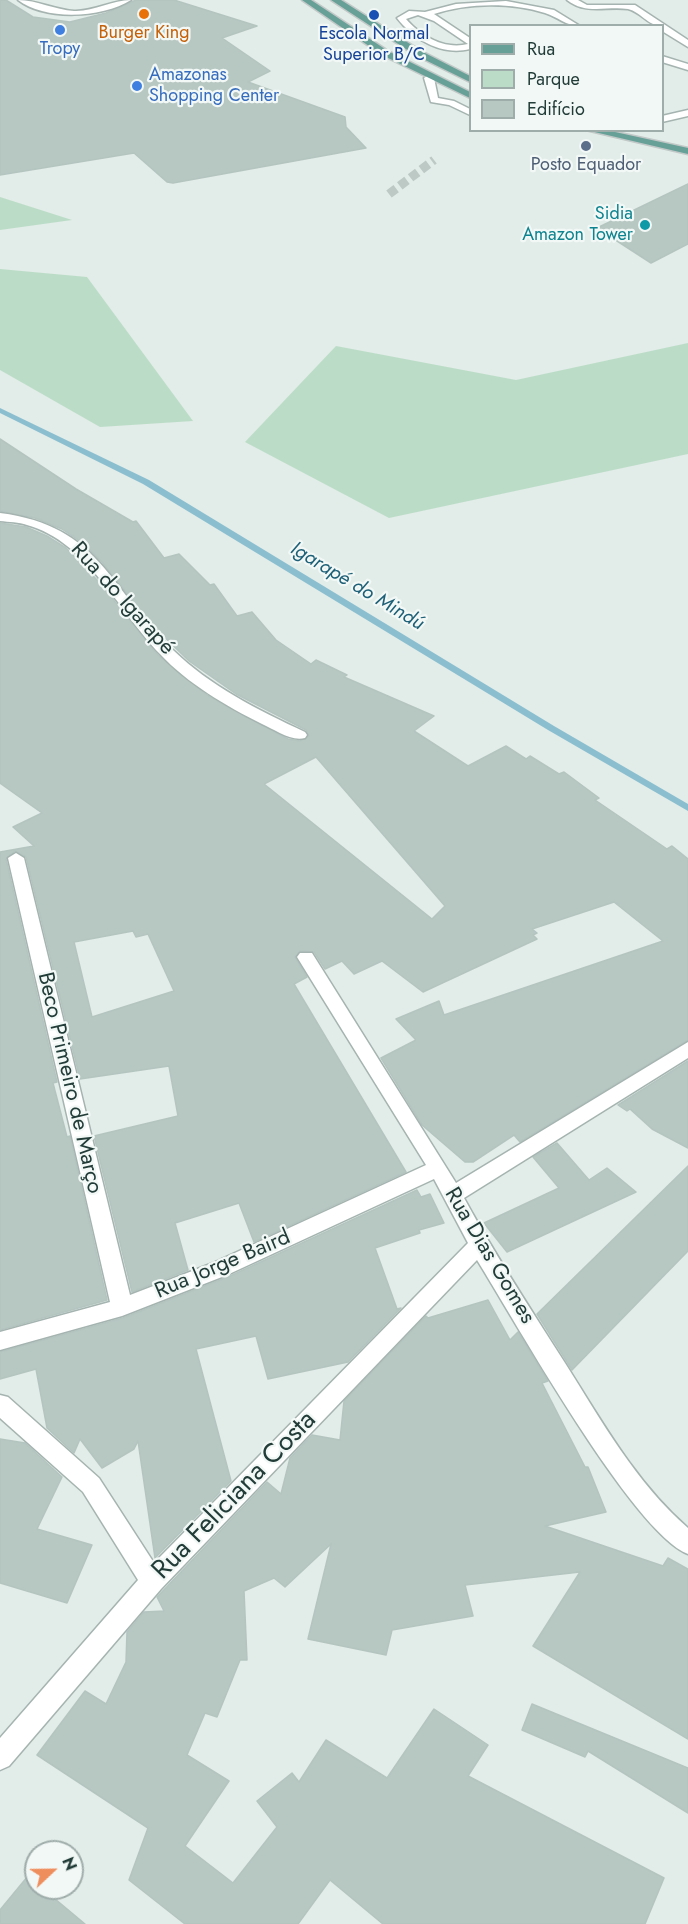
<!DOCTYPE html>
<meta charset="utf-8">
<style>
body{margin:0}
#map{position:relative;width:688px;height:1924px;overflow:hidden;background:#e2ece8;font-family:Jost,sans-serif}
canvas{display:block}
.legend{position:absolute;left:469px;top:24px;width:195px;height:108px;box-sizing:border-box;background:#f2f8f6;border:2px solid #9fadaa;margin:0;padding:8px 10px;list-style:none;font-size:18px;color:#223c38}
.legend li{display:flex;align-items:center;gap:12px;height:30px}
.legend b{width:30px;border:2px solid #9fadaa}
.north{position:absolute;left:24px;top:1840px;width:60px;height:60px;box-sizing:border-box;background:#f2f8f6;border:2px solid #9fadaa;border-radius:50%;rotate:68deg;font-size:16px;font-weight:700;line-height:24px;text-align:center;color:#223c38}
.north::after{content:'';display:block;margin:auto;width:21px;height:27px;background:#ef8e5d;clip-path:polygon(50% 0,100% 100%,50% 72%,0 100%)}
</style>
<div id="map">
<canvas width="688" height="1924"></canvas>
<ul class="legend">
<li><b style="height:8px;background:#67a097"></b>Rua</li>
<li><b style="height:16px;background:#bbddc7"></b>Parque</li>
<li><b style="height:16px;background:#b7c7c2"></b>Edifício</li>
</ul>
<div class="north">N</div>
</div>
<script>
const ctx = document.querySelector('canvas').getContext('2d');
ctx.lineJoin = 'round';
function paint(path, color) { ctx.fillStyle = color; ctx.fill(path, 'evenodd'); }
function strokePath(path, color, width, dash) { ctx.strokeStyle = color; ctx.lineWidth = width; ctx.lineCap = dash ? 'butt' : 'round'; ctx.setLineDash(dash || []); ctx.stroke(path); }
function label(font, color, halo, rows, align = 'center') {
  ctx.font = font + ' Jost,sans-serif'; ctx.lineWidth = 4.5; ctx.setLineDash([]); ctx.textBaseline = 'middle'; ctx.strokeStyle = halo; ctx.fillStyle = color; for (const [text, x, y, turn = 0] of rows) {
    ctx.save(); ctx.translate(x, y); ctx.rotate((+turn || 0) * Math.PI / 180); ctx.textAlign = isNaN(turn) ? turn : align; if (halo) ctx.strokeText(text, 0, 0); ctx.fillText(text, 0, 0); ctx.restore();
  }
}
paint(new Path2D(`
 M0 197 72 220 0 230Z
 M0 269 87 277 193 421 100 427 0 370Z
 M688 343V454L389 518 245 442 336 346 516 380Z`), '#bbddc7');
paint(new Path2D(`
 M0 408 149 480 554 726 688 804V811L548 730 143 484 0 413Z`), '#8bbfd0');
const building = new Path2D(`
 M0 0H6L33 17 70 22 106 13 136 0H174L257 26 222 38 270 71 248 82 345 117 346 127 366 148 173 183 167 182 134 153 0 175Z
 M688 184V244L651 263 597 228Z
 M0 439 76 489 133 522 136 521 164 558 179 554 210 585 214 584 237 616 252 612 276 640 311 664 316 660 347 675 344 677 434 716 414 731 468 766 506 746 526 759 530 756 559 774 564 772 599 798 595 800 667 849 672 846 688 859V1040L520 1142 514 1135 473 1162H465L422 1125 381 1058 416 1040 396 1019 439 1001 444 1015 663 941 614 902 532 929 537 933 533 935 537 939 423 992 382 961 354 974 342 961 325 969 314 952 300 951 295 957 307 977 294 984 406 1172 254 1242 239 1203 175 1223 188 1270 132 1292 94 1136 178 1116 169 1066 80 1079 26 857 15 851 6 859 57 1082 53 1083 67 1137 70 1136 107 1300 0 1330V852L34 846 13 827 42 813 0 783V523L26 527 47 536 66 548 99 582 158 655 207 695 288 739 300 741 309 736 306 730 236 694 189 661 153 626 102 562 84 544 62 529 35 518 0 511ZM316 757 445 906 432 919 264 784ZM133 931 136 937 148 934 174 991 92 1017 74 942Z
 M688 1061V1148L652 1129 630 1109 627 1111 618 1105Z
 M557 1143 589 1180 607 1168 636 1192 507 1252 484 1223 559 1188 533 1157Z
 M688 1166V1251L572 1370 537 1314Z
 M417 1190 421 1197 430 1194 444 1223 419 1230 420 1233 375 1248 397 1309 401 1308 348 1362 268 1379 256 1336 196 1349 231 1481 155 1558 138 1441 134 1449 102 1468 80 1439 74 1453 47 1428 36 1369 0 1379V1352L123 1318 228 1277Z
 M488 1300 510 1340 518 1332 548 1381 542 1383 585 1467H588L606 1512 545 1526 663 1566 668 1558 688 1569V1739L533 1646 580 1572 465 1585 473 1616 392 1630 386 1655 308 1639 331 1544 285 1587 274 1578 244 1591 247 1660H240L217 1717 205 1713 187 1755 229 1781 185 1846 233 1883 277 1827 257 1801 292 1773 299 1782 326 1740 387 1778 434 1709 488 1745 468 1776 664 1878 645 1924H383L330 1880 298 1924H185L129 1880 148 1828 37 1755 85 1691 106 1704 126 1662 127 1632 144 1612 164 1611 157 1597 267 1482 281 1494 290 1458 312 1435 340 1440 344 1401 426 1316 428 1318Z
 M0 1439 25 1443 62 1477 37 1529 92 1545 67 1603 0 1583Z
 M532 1704 688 1768V1813L588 1751 585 1757 522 1730Z
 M28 1876 36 1883V1888H42L85 1924H0V1910Z`);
paint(building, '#b7c7c2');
strokePath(building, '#b4c5c0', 1.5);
strokePath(new Path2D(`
 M389 194 434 160`), '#bcc9c5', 9, [9, 4.5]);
const minor = new Path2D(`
 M18 0C37 0 55 10 74 11 93 12 112 0 131 0 103 18 45 21 18 0Z
 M567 0H578L587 5H635L688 40V47L662 31V26C648 26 641 12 628 9 606 6 586 15 567 0Z
 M506 1 554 10 580 26C566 26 558 17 545 13 510 2 468 3 434 14L470 38V49C442 56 414 40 397 18L409 11 425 12 456 4ZM418 15 434 21 468 44C444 50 421 36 406 19Z
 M662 56 688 64V70L662 62Z
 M429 75 434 78 438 98 454 101 470 109V115L449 105 431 102 424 78Z
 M688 110V116L662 122V116Z
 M0 513C101 526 109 589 173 650 210 686 258 710 305 732L307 735 305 738C291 742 274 729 262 724 226 706 188 684 160 654 119 612 88 542 27 525 19 522 9 522 0 521Z
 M16 853 24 858 130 1295 213 1263 426 1165 297 957 300 953H312L456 1183 688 1042V1058L464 1198C495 1255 530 1308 565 1363 601 1420 636 1483 688 1528V1554C633 1533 514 1319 477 1260L161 1589 9 1766 0 1770V1738L138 1580 83 1492 0 1418V1395L8 1397 99 1478 154 1563 468 1243 434 1179 227 1275 122 1316 0 1350V1332L110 1302 8 858Z`);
const major = new Path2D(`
 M302 0H311L388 51 470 92V98L382 55Z
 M331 0H341L421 51 470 76V82L415 55Z
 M586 130H606L688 148V154Z`);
strokePath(minor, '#a5b4b0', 3);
strokePath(major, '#c1c8c7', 3);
paint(minor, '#fff');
paint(major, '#67a097');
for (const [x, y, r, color] of [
 [144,14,6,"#e8710a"],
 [374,15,6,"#1a4fb4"],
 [60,30,6,"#3f7fe0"],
 [137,86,6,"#3f7fe0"],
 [586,146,6,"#5c6f8a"],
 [645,225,6,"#0f9aa8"]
]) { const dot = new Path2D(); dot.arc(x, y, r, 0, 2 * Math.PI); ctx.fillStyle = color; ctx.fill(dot); strokePath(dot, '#f2f8f6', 2); }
label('18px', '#c56008', '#f2f8f6', [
 ["Burger King",144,34]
]);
label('18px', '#164399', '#f2f8f6', [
 ["Escola Normal",374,35],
 ["Superior B/C",374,56]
]);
label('18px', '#366cbe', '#f2f8f6', [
 ["Tropy",60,50],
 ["Amazonas",149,76,"left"],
 ["Shopping Center",149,97,"left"]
]);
label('18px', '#4e5e75', '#f2f8f6', [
 ["Posto Equador",586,166]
]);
label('18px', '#0d838f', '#f2f8f6', [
 ["Sidia",633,215],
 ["Amazon Tower",633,236]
], 'right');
label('italic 20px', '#1e6077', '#f2f8f6', [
 ["Igarapé do Mindú",357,587,31]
]);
label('22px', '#223c38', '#f2f8f6', [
 ["Rua do Igarapé",122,599,48],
 ["Beco Primeiro de Março",69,1083,77],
 ["Rua Dias Gomes",489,1256,59],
 ["Rua Jorge Baird",223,1265,-23]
]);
label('27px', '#223c38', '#f2f8f6', [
 ["Rua Feliciana Costa",235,1496,-46]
]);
</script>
